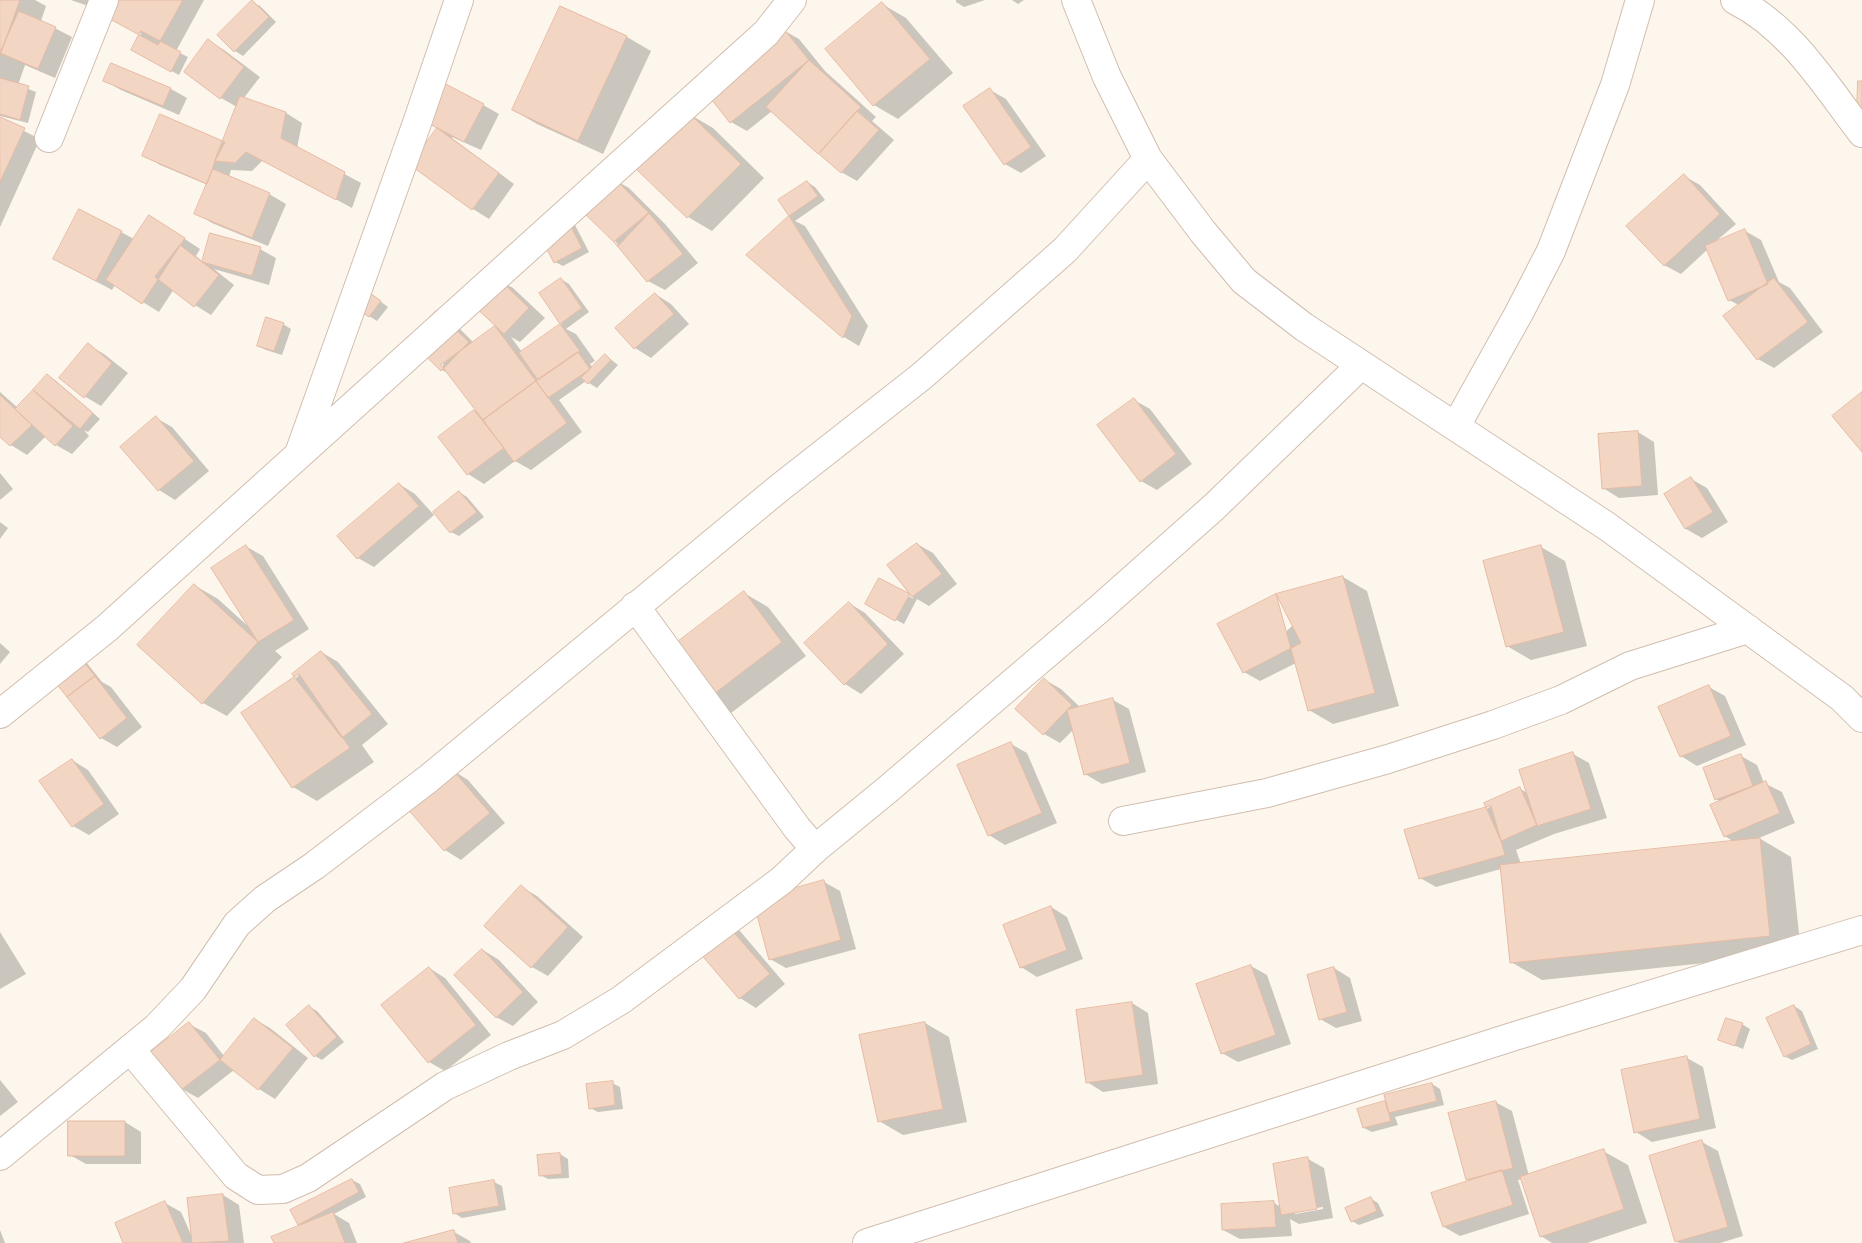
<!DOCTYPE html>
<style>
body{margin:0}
canvas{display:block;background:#fdf6ec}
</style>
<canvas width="1862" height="1243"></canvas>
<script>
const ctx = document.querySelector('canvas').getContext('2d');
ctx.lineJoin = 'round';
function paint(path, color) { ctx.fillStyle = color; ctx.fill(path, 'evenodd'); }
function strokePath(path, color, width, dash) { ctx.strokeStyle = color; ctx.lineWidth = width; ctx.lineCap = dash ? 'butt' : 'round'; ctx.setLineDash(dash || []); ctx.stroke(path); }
paint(new Path2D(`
 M0 0H35L46 6 41 21 72 37 55 78 25 65 18 85 36 92 28 123 0 116Z
 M71 0H96L94 8Z
 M120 0H204L176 51 188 57 179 75 132 50 141 34Z
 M956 0H985L964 7 956 2Z
 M1012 0H1024L1018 4Z
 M252 2 260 6 276 22 243 56 235 51 219 35Z
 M882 4 906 18 953 73 898 119 874 105Z
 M561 7 627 37 651 51 603 154 537 124 513 110Z
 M783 30 799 39 825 71 876 117 872 121 894 140 857 181 841 172 772 111 747 131 731 122Z
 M208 41 224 50 260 77 243 99 286 113 302 123 297 148 361 183 352 208 263 160 252 171 231 170 229 177 269 194 286 204 268 246 212 223 196 213 208 185 160 165 144 155 223 142 237 107 221 98 185 71Z
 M105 81 171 89 187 98 179 115 121 90Z
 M990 90 1006 99 1046 156 1021 173 1005 164Z
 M483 105 499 114 481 150 452 137V138L514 184 489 219 473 209 412 165 439 129 421 119Z
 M689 114 713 128 764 178 712 231 688 217 637 168Z
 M0 119 40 139 0 227Z
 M1684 176 1700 185 1736 224 1715 242 1745 231 1761 240 1779 282 1790 288 1823 332 1774 368 1758 359 1739 305 1729 300 1708 249 1681 274 1664 265Z
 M613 179 629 188 665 224 698 263 665 290 648 281 615 241Z
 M807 182 815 187 825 200 795 221 805 226 868 326 859 346 844 337 748 255 790 216 780 200Z
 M567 220 575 225 589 252 563 266 555 262Z
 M165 226 200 249 196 256 203 262 260 249 276 258 269 285 214 269 234 285 211 315 195 305 174 289 159 312 115 285 112 290 71 268 121 232 134 239Z
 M497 279 513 288 545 318 520 342 511 337 522 352 562 324 541 293 561 279 569 284 589 312 566 329 576 334 595 361 590 364 593 368 605 355 618 365 597 388 586 381 559 400 582 432 531 470 515 461 484 484 468 474 440 438 477 410 450 374 442 370 453 322 474 343 497 326Z
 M364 289 388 307 377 321 369 316Z
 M655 294 671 304 689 324 651 358 635 348Z
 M283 324 291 329 282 355 266 350 258 346Z
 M88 345 104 354 128 373 101 406 84 396Z
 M47 376 55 380 100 419 88 432 84 430 89 436 72 454 56 445 46 436 27 455 11 445 0 435V392L18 408Z
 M1134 400 1150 409 1192 464 1157 490 1141 481Z
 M156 418 172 427 209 471 175 500 159 490 121 447Z
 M1638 432 1654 442 1658 495 1619 498 1603 488Z
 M0 473 13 489 0 500Z
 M1691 479 1707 488 1728 522 1702 538 1686 529 1665 494Z
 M399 484 415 494 434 515 374 567 358 558Z
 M459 492 467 497 484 517 459 536 451 532Z
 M0 522 8 528 0 539Z
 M917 544 933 553 957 584 929 606 917 599 904 624 866 604 879 580 914 599 889 566Z
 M247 547 263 556 309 629 275 651 282 657 227 716 203 703 194 585 218 599 250 628Z
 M1541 547 1565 561 1587 646 1531 660 1507 646Z
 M1343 577 1367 591 1399 706 1333 724 1309 710 1296 663 1260 681 1244 672Z
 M744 593 768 607 806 656 731 713 707 699Z
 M849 603 865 613 904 654 861 694 845 684 806 643Z
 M0 643 10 652 0 664Z
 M321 652 338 662 388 724 362 745 374 762 317 801 293 787 296 678Z
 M82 657 102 682 111 687 142 727 117 747 101 738Z
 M1045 680 1061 689 1081 708 1113 700 1129 709 1146 772 1102 784 1085 774 1073 730 1060 743 1044 734Z
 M1709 687 1725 696 1746 745 1697 766 1681 756Z
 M1011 744 1027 753 1057 823 1005 845 989 835Z
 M1573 754 1589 763 1607 818 1554 834 1516 850 1521 864 1734 842 1725 836 1721 802 1716 799 1741 756 1757 765 1764 783 1782 792 1795 823 1759 838 1791 857 1801 953 1542 980 1511 962 1501 869 1436 887 1420 878 1488 808 1520 789 1528 793Z
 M72 760 88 770 119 814 89 835 73 826Z
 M452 770 468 780 505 823 461 860 445 850 408 807Z
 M824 882 840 891 856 949 786 968 770 959Z
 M521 887 537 896 583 937 548 976 532 967Z
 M1051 907 1067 917 1083 959 1037 977 1021 967Z
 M724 922 740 931 785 984 756 1008 740 998 695 946Z
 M0 932 26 974 0 989Z
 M483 950 499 960 538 1002 513 1026 496 1017Z
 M1251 966 1267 975 1291 1044 1238 1062 1222 1053Z
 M429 968 445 978 491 1035 445 1071 429 1062Z
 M1334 968 1350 978 1362 1021 1336 1028 1320 1019Z
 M1132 1003 1148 1013 1158 1084 1103 1092 1087 1082Z
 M1794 1006 1802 1011 1818 1049 1792 1060 1784 1056Z
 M309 1007 317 1011 344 1042 322 1060 315 1056Z
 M254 1019 270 1028 308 1058 275 1099 259 1089 234 1070 198 1098 182 1089 189 1024 206 1033 224 1056Z
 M925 1023 949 1037 967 1122 903 1135 879 1121Z
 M1742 1024 1750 1029 1743 1049 1719 1039Z
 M1687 1058 1703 1067 1716 1128 1652 1142 1636 1132Z
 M0 1080 18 1102 0 1116Z
 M612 1083 620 1087 623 1109 598 1112 590 1108Z
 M1432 1084 1440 1089 1444 1105 1395 1117 1398 1125 1372 1132 1364 1128 1359 1109 1387 1102Z
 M1495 1102 1512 1111 1529 1176 1603 1151 1628 1165 1647 1223 1587 1243H1552L1541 1236 1522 1179 1518 1180 1529 1214 1460 1236 1444 1227 1470 1181 1467 1179Z
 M70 1122H125L141 1132V1164H86L70 1155Z
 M1702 1142 1718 1151 1743 1236 1720 1243H1679L1676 1241Z
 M560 1154 568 1159 569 1178 548 1179 540 1175Z
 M1308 1159 1324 1168 1333 1218 1299 1224 1290 1219 1292 1236 1240 1239 1223 1230 1274 1203 1281 1207ZM1323 1207V1209L1295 1214V1211Z
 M352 1180 360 1184 366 1197 334 1214 349 1223 357 1243H275L302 1226 299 1224Z
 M494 1182 502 1186 506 1210 462 1218 454 1213Z
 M223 1195 239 1205 244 1243H124L165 1203 181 1212 192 1237Z
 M1370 1198 1378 1203 1384 1216 1359 1225 1352 1221Z
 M0 1230 5 1243H0Z
 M454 1232 470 1241 471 1243H409Z`), '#0003');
const building = new Path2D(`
 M0 0H20L0 55Z
 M118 0H183L158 45 108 18Z
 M252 0 269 17 234 52 217 35Z
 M882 2 930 59 873 106 825 49Z
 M560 6 627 36 578 141 512 110Z
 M19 11 56 27 38 69 0 53Z
 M783 28 809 60 730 123 705 91Z
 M141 31 181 52 171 72 131 50Z
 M208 39 244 67 220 99 184 72Z
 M809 60 861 107 818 154 766 107Z
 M111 63 171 88 163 106 103 81Z
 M0 78 29 86 20 120 0 114Z
 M440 81 484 104 464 142 420 119Z
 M1858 81H1862V111L1857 110Z
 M990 88 1031 147 1004 165 963 106Z
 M240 96 286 112 281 138 345 172 336 200 246 152 235 163 215 161Z
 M857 111 879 130 841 173 819 154Z
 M689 113 741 164 687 218 635 168Z
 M160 114 225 142 215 161 207 184 142 156Z
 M0 117 25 128 0 182Z
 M437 128 499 173 472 210 410 165Z
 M213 169 270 193 252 238 194 214Z
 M1684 174 1720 214 1664 266 1626 226Z
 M613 177 649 213 618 246 581 210Z
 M807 181 818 196 789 216 778 200Z
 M79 209 122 231 96 281 53 259Z
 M649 213 683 254 647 282 614 242Z
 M149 215 185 238 142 304 106 280Z
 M789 216 852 316 843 338 746 255Z
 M567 219 582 248 554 263 539 234Z
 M1745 229 1768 284 1728 301 1705 246Z
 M210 233 261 247 252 276 202 262Z
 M180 245 219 275 194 307 155 277Z
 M497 277 529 308 504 334 472 304Z
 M561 278 582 308 560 324 539 293Z
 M1774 278 1808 322 1757 360 1723 316Z
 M356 283 381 301 369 317 344 299Z
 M655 293 674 314 634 349 615 328Z
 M436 311 469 342 441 371 409 340Z
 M266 317 284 323 274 351 257 346Z
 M560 324 580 351 538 380 519 353Z
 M495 326 536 381 483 420 441 365Z
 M88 343 112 363 84 398 59 378Z
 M578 352 590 369 548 398 536 381Z
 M605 354 611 360 588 384 581 378Z
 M47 374 93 413 80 429 33 390Z
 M536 381 567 423 514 462 483 420Z
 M33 390 73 426 55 446 15 409Z
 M1862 392V452L1832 416Z
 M0 395 32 425 10 446 0 437Z
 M1134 398 1176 454 1140 482 1097 425Z
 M474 410 504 448 467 475 438 437Z
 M156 416 194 461 158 491 120 447Z
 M1638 431 1642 486 1602 489 1598 434Z
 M1691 477 1713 512 1685 529 1664 494Z
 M399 483 419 506 357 559 337 536Z
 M459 491 477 512 450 533 433 512Z
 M917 543 942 574 912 597 887 565Z
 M246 545 294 620 258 642 211 568Z
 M1541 545 1564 632 1506 647 1483 561Z
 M1343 576 1375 693 1308 711 1276 594Z
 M879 578 910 594 895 621 865 604Z
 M194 584 258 642 202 704 137 645Z
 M744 591 782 642 706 700 667 650Z
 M1276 594 1301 643 1243 673 1217 624Z
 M849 602 888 644 844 685 804 643Z
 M75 651 95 676 67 697 47 672Z
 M321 651 372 714 342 738 292 674Z
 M299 674 350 748 292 788 241 713Z
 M95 676 127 718 100 739 67 697Z
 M1044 678 1072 705 1043 735 1015 709Z
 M1709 685 1731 736 1680 757 1658 707Z
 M1113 698 1130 763 1084 775 1067 710Z
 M1011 742 1042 813 988 836 957 765Z
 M1573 752 1591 809 1537 826 1519 770Z
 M1741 754 1753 786 1715 800 1703 768Z
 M72 759 104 804 72 827 39 781Z
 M452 769 490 813 444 851 406 807Z
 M1766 781 1780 813 1724 837 1710 805Z
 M1520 787 1537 825 1501 841 1484 803Z
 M1491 806 1505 855 1419 879 1404 830Z
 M1760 838 1770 936 1510 963 1500 865Z
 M824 880 841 940 769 960 753 900Z
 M521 885 568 927 531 968 484 926Z
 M1051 906 1067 950 1020 968 1003 925Z
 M723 920 770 974 739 999 694 946Z
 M482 949 523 992 496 1018 454 975Z
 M1251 965 1276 1035 1221 1054 1196 984Z
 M429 967 476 1025 428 1063 381 1005Z
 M1334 967 1347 1012 1319 1020 1307 975Z
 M1132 1002 1143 1075 1086 1083 1076 1010Z
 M309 1005 337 1037 314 1057 286 1025Z
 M1794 1005 1811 1044 1784 1057 1766 1018Z
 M254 1018 293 1048 258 1090 220 1060Z
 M1726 1018 1743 1023 1735 1046 1718 1040Z
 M189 1022 220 1060 181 1090 151 1052Z
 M925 1022 943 1109 878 1122 859 1035Z
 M1687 1056 1700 1119 1634 1133 1621 1070Z
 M613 1081 615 1105 589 1109 586 1084Z
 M1432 1083 1437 1101 1389 1113 1384 1095Z
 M1385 1101 1391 1121 1363 1128 1357 1109Z
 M1496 1101 1513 1168 1466 1180 1448 1113Z
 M68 1121H125V1156H68Z
 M1702 1140 1728 1227 1675 1242 1649 1156Z
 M1604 1149 1624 1209 1540 1237 1520 1177Z
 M560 1153 562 1174 539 1176 537 1155Z
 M1308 1157 1317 1209 1281 1215 1273 1164Z
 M1502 1170 1513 1205 1443 1227 1431 1193Z
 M352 1179 359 1192 298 1225 290 1210Z
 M494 1180 499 1206 453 1214 449 1188Z
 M223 1194 229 1241 192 1243 187 1198Z
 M1371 1197 1377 1211 1351 1222 1345 1208Z
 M165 1201 183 1243H123L115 1223Z
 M1274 1201 1276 1227 1222 1230 1221 1204Z
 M333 1212 345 1243H274L271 1237Z
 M454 1230 458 1243H404Z`);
paint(building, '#f3d5c3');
strokePath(building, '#e6bba3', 1);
const minor = new Path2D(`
 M1076 0 1107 77 1148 159 1203 232 1244 281 1304 327 1608 527 1842 698 1862 718
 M1735 0C1791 28 1825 85 1862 133
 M49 138 104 0
 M1456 426 1519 313 1551 251 1615 85 1640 0
 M300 451 417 123 459 0
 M635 606 797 828 815 849
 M0 714 107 628 766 33 792 0
 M1123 821 1267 793 1388 759 1493 725 1561 700 1630 666 1748 629
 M130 1049 236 1176 258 1190 283 1189 308 1178 445 1086 509 1056 563 1035 621 1000 782 880 815 849 887 790 1098 610 1214 507 1361 365
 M0 1156 157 1027 193 989 237 924 265 899 314 866 428 779 778 489 922 376 1065 250 1148 159
 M867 1243 1515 1036 1862 930`);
strokePath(minor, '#d1beb0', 30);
strokePath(minor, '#fff', 28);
</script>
